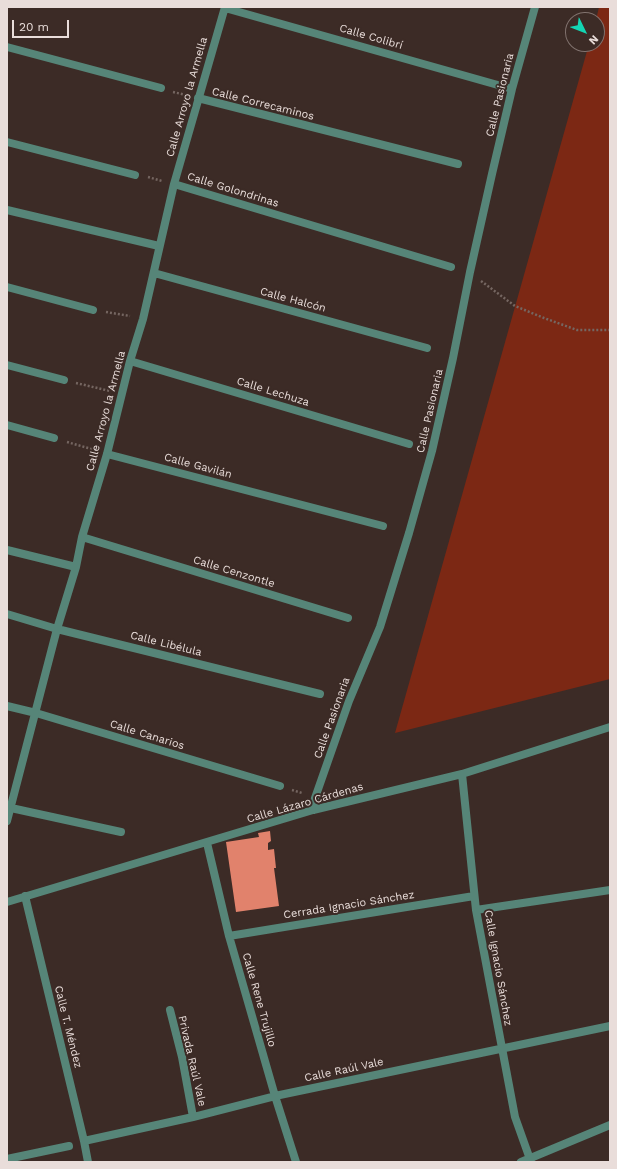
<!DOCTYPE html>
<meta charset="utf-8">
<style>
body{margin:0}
#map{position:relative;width:617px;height:1169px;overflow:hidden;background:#3c2b26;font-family:"Work Sans",sans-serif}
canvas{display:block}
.frame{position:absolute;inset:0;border:8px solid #e9ddda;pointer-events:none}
.north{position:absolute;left:565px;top:12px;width:40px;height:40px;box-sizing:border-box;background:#3c2b26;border:1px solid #81726e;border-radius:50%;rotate:133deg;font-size:11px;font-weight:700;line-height:16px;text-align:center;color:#e9ddda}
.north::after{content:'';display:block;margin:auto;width:14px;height:18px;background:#14d5b3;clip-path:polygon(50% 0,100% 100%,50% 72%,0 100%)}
.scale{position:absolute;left:12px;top:20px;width:57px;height:18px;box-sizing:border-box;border:2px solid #e9ddda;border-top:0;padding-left:5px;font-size:12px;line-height:14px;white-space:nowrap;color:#e9ddda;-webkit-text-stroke:3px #3c2b26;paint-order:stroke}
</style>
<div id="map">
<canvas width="617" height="1169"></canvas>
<div class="frame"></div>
<div class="north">N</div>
<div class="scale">20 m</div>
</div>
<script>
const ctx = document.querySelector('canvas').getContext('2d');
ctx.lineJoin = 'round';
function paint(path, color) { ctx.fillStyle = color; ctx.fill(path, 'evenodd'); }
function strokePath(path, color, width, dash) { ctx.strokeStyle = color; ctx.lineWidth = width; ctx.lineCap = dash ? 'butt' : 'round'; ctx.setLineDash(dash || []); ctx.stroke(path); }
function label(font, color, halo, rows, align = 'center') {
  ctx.font = font + ' "Work Sans",sans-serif'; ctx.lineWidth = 4; ctx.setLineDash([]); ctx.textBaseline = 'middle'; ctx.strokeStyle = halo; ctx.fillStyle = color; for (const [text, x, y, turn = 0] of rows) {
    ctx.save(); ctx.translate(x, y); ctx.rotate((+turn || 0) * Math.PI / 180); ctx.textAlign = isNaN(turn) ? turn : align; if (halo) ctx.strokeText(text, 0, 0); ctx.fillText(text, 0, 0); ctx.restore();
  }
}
paint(new Path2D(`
 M599 7H610V679L395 733 589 44H597V20H596Z`), '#7c2814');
paint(new Path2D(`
 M270 831 271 841 268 843V850L274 849 276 868H274L279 906 236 912 226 842 259 837 258 833Z`), '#e1826c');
strokePath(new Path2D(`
 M173 92 186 95
 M148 177 162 181
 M481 281 515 306 544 318 577 330H610
 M106 312 130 316
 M76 383 110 391
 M67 442 95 450
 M292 790 302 793`), '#756661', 2.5, [2, 2]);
strokePath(new Path2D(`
 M225 8 512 89
 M7 47 161 88
 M198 98 458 164
 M7 142 135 175
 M174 184 451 267
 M7 210 159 246
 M154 273 427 348
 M7 287 93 310
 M130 361 409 444
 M7 365 64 380
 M7 425 54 438
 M107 454 383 526
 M82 537 348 618
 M7 550 76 567
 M7 614 57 629 320 694
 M7 706 36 713 280 786
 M462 774 476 910 515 1117 531 1162
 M11 808 121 832
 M313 810 315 798 349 701 380 627 409 533 432 451 453 358 470 272 492 174 512 89 535 7
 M7 821 57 629 76 567 82 537 107 454 130 361 143 319 174 184 225 7
 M207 843 229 936 275 1096 296 1162
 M25 896 84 1141 88 1162
 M7 902 313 810 462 774 610 727
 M476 910 610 890
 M229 936 474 896
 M170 1010 182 1057 193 1117
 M84 1141 193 1117 275 1096 610 1026
 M7 1159 69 1146
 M521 1162 610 1125`), '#568578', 8);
label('11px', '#e9ddda', '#3c2b26', [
 ["Calle Colibrí",371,37,16],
 ["Calle Pasionaria",500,95,-76],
 ["Calle Arroyo la Armella",187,97,-74],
 ["Calle Correcaminos",263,104,14],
 ["Calle Golondrinas",233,190,17],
 ["Calle Halcón",293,300,15],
 ["Calle Lechuza",273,392,17],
 ["Calle Arroyo la Armella",106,411,-75],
 ["Calle Pasionaria",430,411,-77],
 ["Calle Gavilán",198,466,15],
 ["Calle Cenzontle",234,572,17],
 ["Calle Libélula",166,644,14],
 ["Calle Pasionaria",332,718,-70],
 ["Calle Canarios",147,735,17],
 ["Calle Lázaro Cárdenas",305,803,-16],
 ["Cerrada Ignacio Sánchez",349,905,-9],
 ["Calle Ignacio Sánchez",498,968,80],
 ["Calle Rene Trujillo",259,1000,74],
 ["Calle T. Méndez",68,1027,76],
 ["Privada Raúl Vale",192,1061,77],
 ["Calle Raúl Vale",344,1070,-12]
]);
</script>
